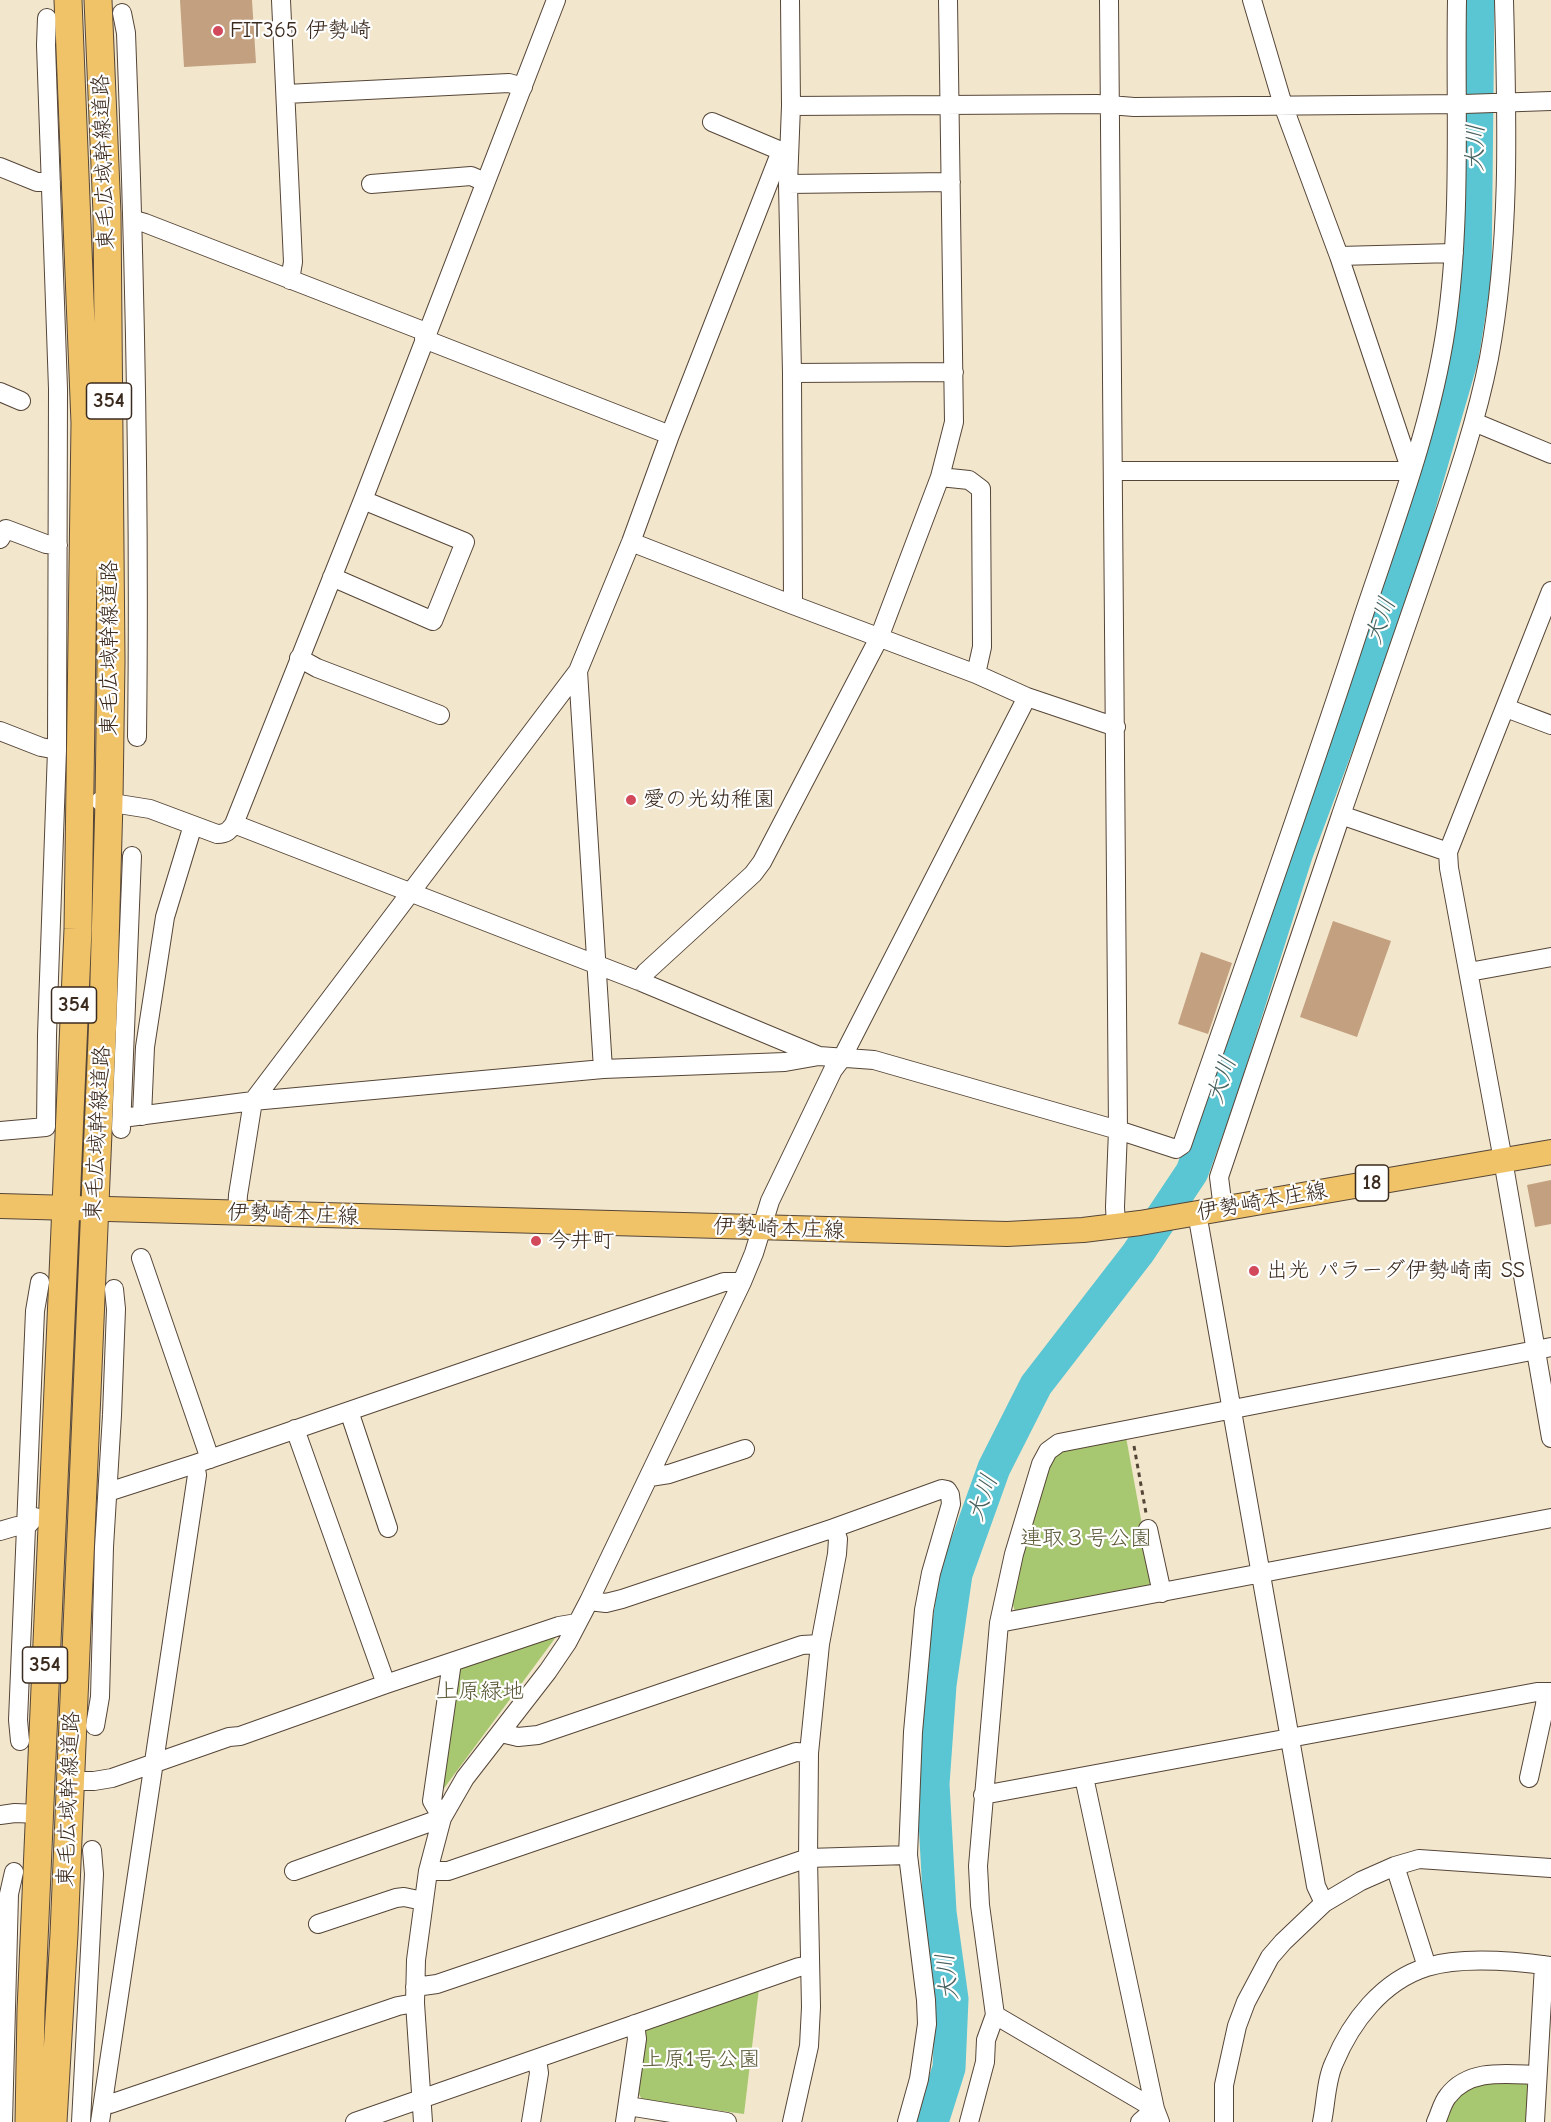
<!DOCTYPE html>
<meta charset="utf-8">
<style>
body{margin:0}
canvas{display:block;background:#f2e6cc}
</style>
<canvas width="1551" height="2122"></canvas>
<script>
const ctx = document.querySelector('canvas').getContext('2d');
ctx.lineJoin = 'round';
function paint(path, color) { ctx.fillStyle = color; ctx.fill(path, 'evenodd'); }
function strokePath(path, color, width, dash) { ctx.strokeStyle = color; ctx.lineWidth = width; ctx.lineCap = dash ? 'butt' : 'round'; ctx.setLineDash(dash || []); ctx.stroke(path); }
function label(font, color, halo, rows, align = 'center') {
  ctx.font = font + ' "Comic Neue","Klee One",sans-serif'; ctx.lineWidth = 4.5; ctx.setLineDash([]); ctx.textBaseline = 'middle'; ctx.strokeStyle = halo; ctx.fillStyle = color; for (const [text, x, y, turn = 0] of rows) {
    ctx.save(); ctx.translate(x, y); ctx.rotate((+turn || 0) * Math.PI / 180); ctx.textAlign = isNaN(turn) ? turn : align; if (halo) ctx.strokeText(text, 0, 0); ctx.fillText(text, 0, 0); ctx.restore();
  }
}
paint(new Path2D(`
 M1126 1437 1153 1585 1015 1611 1012 1602 1026 1538 1053 1458 1061 1449Z
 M556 1637 439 1795 456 1669Z
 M759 1988 744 2114 642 2100 637 2090 645 2032 654 2023Z
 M1523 2081 1531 2088 1529 2122H1441L1466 2085Z`), '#a7c770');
strokePath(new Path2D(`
 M932 2122 949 2068 952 1999 940 1912 933 1784 940 1685 956 1574 994 1468 1036 1385 1138 1253 1192 1172 1219 1097 1297 852 1343 729 1404 558 1462 358 1475 277 1478 0`), '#5ac5d3', 33);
paint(new Path2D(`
 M180 0H252L256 63 184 67Z
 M1333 921 1391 941 1357 1037 1300 1017Z
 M1201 952 1232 963 1208 1034 1178 1024Z
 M1551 1180V1224L1535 1227 1527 1185Z`), '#c3a07f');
const minor = new Path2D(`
 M281 0 293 262 290 280
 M790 0 791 106 788 184 792 373 793 605 976 674 1027 697 1116 727
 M1109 0 1118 1130 1115 1207 1116 1226
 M122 13 126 33C135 268 140 502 137 737
 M286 94 509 83 523 87
 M791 106 1097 104 1134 107 1464 104 1551 101
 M712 122 781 151
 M0 167 37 182H51
 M371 184 471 176 485 182
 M788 184 951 182
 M134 220 145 223 426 332
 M1339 256 1454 253
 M424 339 670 435
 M792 373 954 372
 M0 392 21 401
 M1474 422 1551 454
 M1113 471H1411L1339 256 1283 105 1252 0
 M940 477 969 480 981 489 982 647 976 674
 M0 539 6 529 46 544 58 545
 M631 542 793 605
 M332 577 433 621 465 542 363 500
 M1551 591 1448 852 1449 868 1503 1160 1551 1438
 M299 658 317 668 440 715
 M578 671 603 1069
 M1506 708 1551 725
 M0 731 41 747 57 750
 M100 801 150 809 217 834C226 834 229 831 234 824L363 500 556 0
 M234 824 639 981 819 1056
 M1448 852 1341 815C1369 732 1398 649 1427 566 1450 498 1475 429 1489 358 1511 240 1507 119 1504 0
 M1469 972 1551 957
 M639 981 646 972 753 874 762 862 879 638 940 477 954 422 948 0
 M142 1116 145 1047 165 917 193 825
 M122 1118 253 1101 603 1069 785 1062 819 1056 874 1060 1118 1130 1176 1149 1182 1145C1242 970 1305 796 1362 620 1394 524 1431 428 1446 328 1462 219 1455 109 1457 0
 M121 1129 132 856
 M0 1131 46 1127 47 1035 57 750 58 389 46 45 47 18
 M1223 1209 1219 1177 1341 815
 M237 1213 238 1195 253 1101 578 671 631 542 670 435 781 151 788 148
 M1197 1213 1316 1886 1324 1903
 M141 1258 210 1459
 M349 1411 388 1528
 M295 1429 386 1684
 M650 1477 669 1474 745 1449
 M108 1492 195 1464 724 1282H742
 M834 1528 942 1489 947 1490 950 1495 951 1504 931 1573 924 1610 913 1732 908 1855 926 2000 927 2024 919 2079 907 2122
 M1148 1529 1162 1593
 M0 1531 17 1526H27L35 1517
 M589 1601 606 1603 622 1599 834 1528 838 1539 837 1554 820 1644 809 1753 808 1858 811 2007 809 2046 792 2122
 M999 1623 1551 1518
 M95 1726 100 1697 104 1547 112 1415 116 1309 114 1289
 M501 1733 518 1737 538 1735 802 1645 820 1644
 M20 1741 18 1720 35 1311 40 1282
 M1084 1777 1155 2109 1160 2122
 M1529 1778 1545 1705 1546 1692
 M70 1781H94L112 1778 229 1737 240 1736 386 1684 559 1626 577 1623
 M983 1795 1537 1692H1551
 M0 1815 15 1813 39 1814
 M1395 1866 1427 1967
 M294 1871 442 1818 432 1801 452 1662
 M428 1871H448L796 1752 809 1753
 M318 1924 396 1898 404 1897 423 1901
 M415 1987 437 1984 808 1858 908 1855
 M995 2015 1155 2109 1140 2122
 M103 2104H110L398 2006 415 2003
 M628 2106 727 2122
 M3 2122 9 1894 14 1872
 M81 2122 94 1874 92 1850
 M100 2122 197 1475 195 1464
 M355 2122 799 1967 810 1965
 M423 2122 415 2003 416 1960 428 1871 442 1818 465 1778 548 1671 567 1643 589 1601 742 1282 754 1253 770 1201 833 1070 842 1058 1027 697
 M531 2122 539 2073 537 2059
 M625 2122 637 2039 635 2024
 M969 2122 985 2062 986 2040 995 2015 980 1905 978 1866 999 1623 1014 1554 1041 1464 1048 1451 1059 1443 1551 1347
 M1224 2122V2085L1237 2026 1246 2002 1270 1957 1283 1942 1324 1903 1361 1881 1395 1866 1419 1859 1551 1868
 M1322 2122C1326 2103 1326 2080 1334 2063 1351 2022 1382 1981 1427 1967 1463 1956 1514 1961 1551 1966
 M1436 2122C1440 2114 1442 2103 1448 2096 1469 2068 1507 2074 1537 2075
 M1535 2122 1544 1965`);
const major = new Path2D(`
 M0 1206 1007 1234 1083 1230 1140 1223 1551 1152`);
const highway = new Path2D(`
 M29 2122 31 2010 78 929 85 423 68 0
 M53 2122 64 1934 103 1015 109 801 111 661 107 213 98 0`);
strokePath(minor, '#564638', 20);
strokePath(major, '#564638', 26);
strokePath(highway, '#564638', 29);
strokePath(new Path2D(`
 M1134 1446 1146 1513`), '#564638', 3, [4.5, 4.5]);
strokePath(minor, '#fff', 18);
strokePath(major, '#f0c369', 24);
strokePath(highway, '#f0c369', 27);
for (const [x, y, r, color] of [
 [218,31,6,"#d1495b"],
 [631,800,6,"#d1495b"],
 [536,1241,6,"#d1495b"],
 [1254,1271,6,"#d1495b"]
]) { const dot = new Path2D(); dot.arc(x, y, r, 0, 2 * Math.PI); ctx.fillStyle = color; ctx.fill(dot); strokePath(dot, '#fff', 2); }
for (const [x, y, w] of [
 [109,401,45],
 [74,1005,45],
 [1372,1183,33],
 [45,1665,45]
]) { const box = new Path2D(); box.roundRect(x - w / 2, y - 18, w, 36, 4.5); ctx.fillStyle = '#fff'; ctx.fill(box); strokePath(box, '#3b2a1e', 1.5); }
label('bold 21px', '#3b2a1e', null, [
 ["354",109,401],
 ["354",74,1005],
 ["18",1372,1183],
 ["354",45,1665]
]);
label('22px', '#3b2a1e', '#fff', [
 ["FIT365 伊勢崎",230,31],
 ["愛の光幼稚園",643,800],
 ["今井町",548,1241],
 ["出光 パラーダ伊勢崎南 SS",1266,1271]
], 'left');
label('22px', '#3b2a1e', '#fff', [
 ["東毛広域幹線道路",104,162,-92],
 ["東毛広域幹線道路",110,648,-90],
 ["東毛広域幹線道路",98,1133,-87],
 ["伊勢崎本庄線",1262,1202,-10],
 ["伊勢崎本庄線",293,1215,2],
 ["伊勢崎本庄線",779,1229,2],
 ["東毛広域幹線道路",69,1799,-88]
]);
label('22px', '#5b5937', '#fff', [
 ["連取３号公園",1086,1539],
 ["上原緑地",480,1692],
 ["上原1号公園",701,2060]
]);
label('italic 24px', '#46605d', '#fff', [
 ["大川",1476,148,-89],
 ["大川",1381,621,-70],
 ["大川",1222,1080,-72],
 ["大川",983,1498,-70],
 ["大川",948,1977,-96]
]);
</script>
